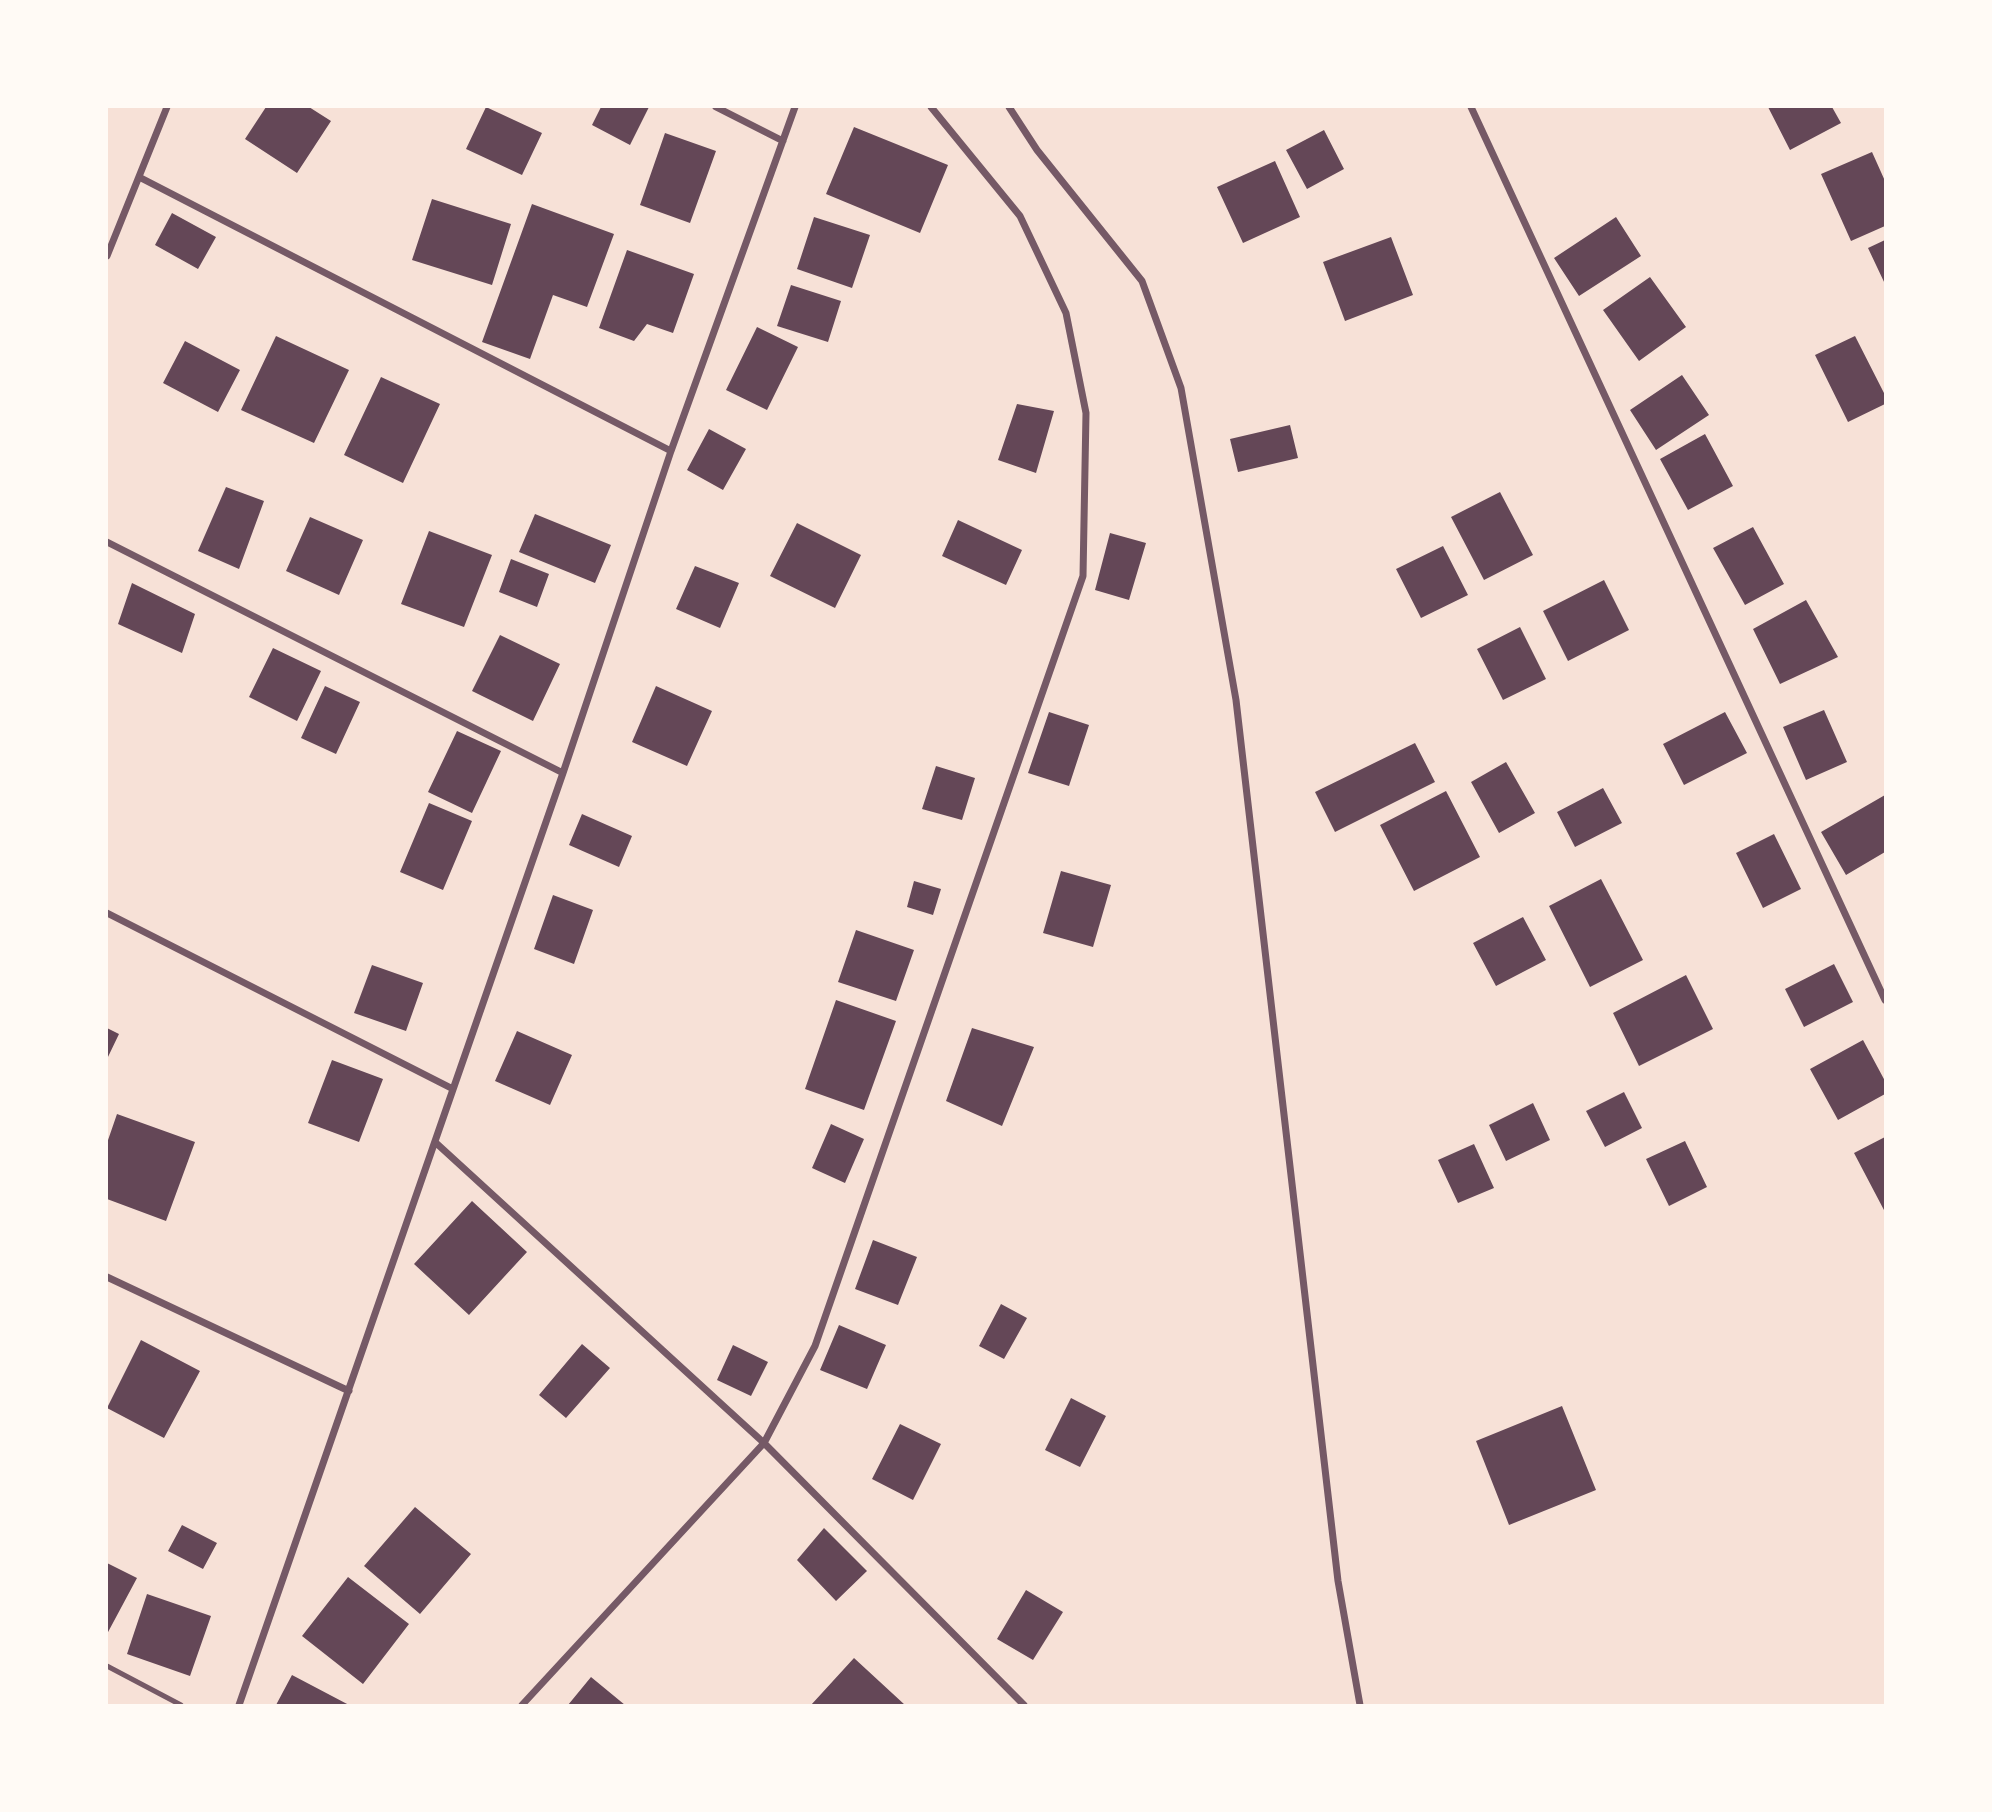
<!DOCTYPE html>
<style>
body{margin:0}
#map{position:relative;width:1992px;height:1812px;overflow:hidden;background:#f7e1d7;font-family:"Fira Sans Condensed",sans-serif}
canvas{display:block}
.frame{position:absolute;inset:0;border:108px solid #fffaf5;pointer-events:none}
</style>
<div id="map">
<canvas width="1992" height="1812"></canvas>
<div class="frame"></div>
</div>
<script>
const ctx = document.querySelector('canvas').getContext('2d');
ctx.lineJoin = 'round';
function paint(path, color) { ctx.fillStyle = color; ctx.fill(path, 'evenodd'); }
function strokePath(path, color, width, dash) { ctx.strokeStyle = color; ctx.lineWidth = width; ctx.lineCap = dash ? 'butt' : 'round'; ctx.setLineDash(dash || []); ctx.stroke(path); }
paint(new Path2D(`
 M266 107H309L331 121 297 173 245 139Z
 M486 107 542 133 522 175 466 149Z
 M601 107H649L630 145 592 125Z
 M1768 107H1832L1841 123 1790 150Z
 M854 127 948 165 920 233 826 194Z
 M1324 130 1344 169 1307 189 1286 150Z
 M665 133 716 151 690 223 640 205Z
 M1872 152 1885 181V226L1851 241 1821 174Z
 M1275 161 1300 217 1243 243 1217 187Z
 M432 199 511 224 492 285 412 260Z
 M532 204 614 234 587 307 553 295 530 359 482 342Z
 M172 213 216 237 198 269 155 245Z
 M814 217 870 235 852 288 797 269Z
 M1616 217 1641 256 1579 296 1554 258Z
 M1391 237 1413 295 1345 321 1323 262Z
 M1885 240V284L1868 248Z
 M627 250 694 274 673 333 647 324 634 341 599 328Z
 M1650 277 1686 327 1639 361 1603 310Z
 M791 285 841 301 828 342 777 326Z
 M757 327 798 347 767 410 726 390Z
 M276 336 349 370 314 443 241 410Z
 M1855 336 1885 395V404L1848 422 1815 355Z
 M185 341 240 370 218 412 163 383Z
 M1682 375 1709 415 1656 450 1630 410Z
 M381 377 440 404 403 483 344 455Z
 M1017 404 1054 411 1036 473 998 460Z
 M1290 425 1298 458 1238 472 1230 439Z
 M709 429 746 449 723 490 687 470Z
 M1705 434 1733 486 1688 510 1660 459Z
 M226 487 264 501 239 569 198 551Z
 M1500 492 1533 555 1484 580 1451 517Z
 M535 514 611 545 595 583 519 552Z
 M310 517 363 540 339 595 286 571Z
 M958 520 1022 550 1006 585 942 556Z
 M797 523 861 555 835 608 770 576Z
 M1753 527 1784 584 1745 605 1713 548Z
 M429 531 492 555 464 627 401 604Z
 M1110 533 1146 543 1129 600 1095 590Z
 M1443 546 1468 595 1421 618 1396 569Z
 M511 559 549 574 537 607 499 592Z
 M695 566 739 583 720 628 676 609Z
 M1604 580 1629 630 1568 661 1543 611Z
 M132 583 195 614 182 653 118 624Z
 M1806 600 1838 657 1780 684 1753 629Z
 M1520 627 1546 679 1503 700 1477 649Z
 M500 635 560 664 533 721 472 691Z
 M273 648 321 671 297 721 249 697Z
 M325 686 360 702 336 754 301 738Z
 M656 686 712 711 687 766 632 742Z
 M1824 710 1847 762 1806 780 1783 727Z
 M1049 712 1089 725 1069 786 1028 773Z
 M1725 712 1747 753 1684 785 1663 744Z
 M457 731 501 751 472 813 428 792Z
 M1415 743 1435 782 1335 832 1315 792Z
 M1506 762 1535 813 1499 833 1471 782Z
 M936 766 975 778 962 820 922 809Z
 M1603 788 1622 823 1575 847 1557 812Z
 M1446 791 1480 857 1414 891 1380 825Z
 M1885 795V852L1846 875 1821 832Z
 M429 803 472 821 443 890 400 872Z
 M582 814 632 836 619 867 569 845Z
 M1774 834 1801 889 1763 908 1736 853Z
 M1061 871 1111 885 1093 947 1043 933Z
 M1601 879 1643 960 1590 987 1549 906Z
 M914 881 941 889 933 915 907 907Z
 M553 895 593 910 574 964 534 949Z
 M1523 917 1546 960 1496 986 1473 943Z
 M856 930 914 950 896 1001 838 982Z
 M1834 964 1853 1002 1804 1027 1785 989Z
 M372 965 423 983 406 1031 354 1013Z
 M1686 975 1713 1029 1639 1066 1613 1013Z
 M836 1000 896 1021 864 1110 805 1089Z
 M107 1028 119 1034 107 1059Z
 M972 1028 1034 1047 1002 1126 946 1101Z
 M517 1031 572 1055 550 1105 495 1081Z
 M1863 1040 1885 1081V1094L1838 1120 1810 1069Z
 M332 1060 383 1079 359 1142 308 1123Z
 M1624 1092 1642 1128 1605 1147 1586 1111Z
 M1533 1103 1550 1140 1506 1161 1489 1125Z
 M117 1114 195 1142 166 1221 107 1199V1143Z
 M831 1124 864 1139 845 1183 812 1168Z
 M1885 1137V1212L1854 1153Z
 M1685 1141 1707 1187 1669 1206 1646 1159Z
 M1474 1144 1494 1188 1458 1203 1438 1160Z
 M472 1201 527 1252 469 1315 414 1264Z
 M873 1240 917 1257 898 1305 855 1289Z
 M1001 1304 1027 1318 1004 1359 979 1346Z
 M839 1325 886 1345 867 1389 820 1370Z
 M141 1340 200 1371 164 1438 107 1408Z
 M582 1344 610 1368 566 1418 539 1395Z
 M733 1345 768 1362 751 1396 717 1380Z
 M1071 1398 1106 1416 1080 1467 1045 1450Z
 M1562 1406 1596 1490 1509 1525 1476 1441Z
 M900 1424 941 1444 913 1500 872 1479Z
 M415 1507 471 1554 420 1614 364 1566Z
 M182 1525 217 1543 203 1569 168 1551Z
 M824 1528 867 1571 836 1601 797 1560Z
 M107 1563 137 1578 107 1634Z
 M348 1577 409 1624 363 1684 302 1636Z
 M1026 1590 1063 1612 1033 1660 997 1639Z
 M147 1594 211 1616 190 1676 127 1654Z
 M854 1658 905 1705H811Z
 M292 1675 349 1705H276Z
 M591 1677 625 1705H568Z`), '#644757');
strokePath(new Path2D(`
 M107 1666 181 1705`), '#755966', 5);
strokePath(new Path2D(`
 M716 107 783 141
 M1009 107 1037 150 1142 281 1181 388 1236 700 1338 1581 1360 1705
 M1471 107 1885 1000
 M139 177 671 451
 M107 256 167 107
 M107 542 563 773
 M107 913 453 1089
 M435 1142 764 1443 1024 1705
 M107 1277 349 1391
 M239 1705 563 773 671 451 795 107
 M522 1705 764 1443 815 1346 1083 576 1086 413 1066 313 1020 216 931 107`), '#755966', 7);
</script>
